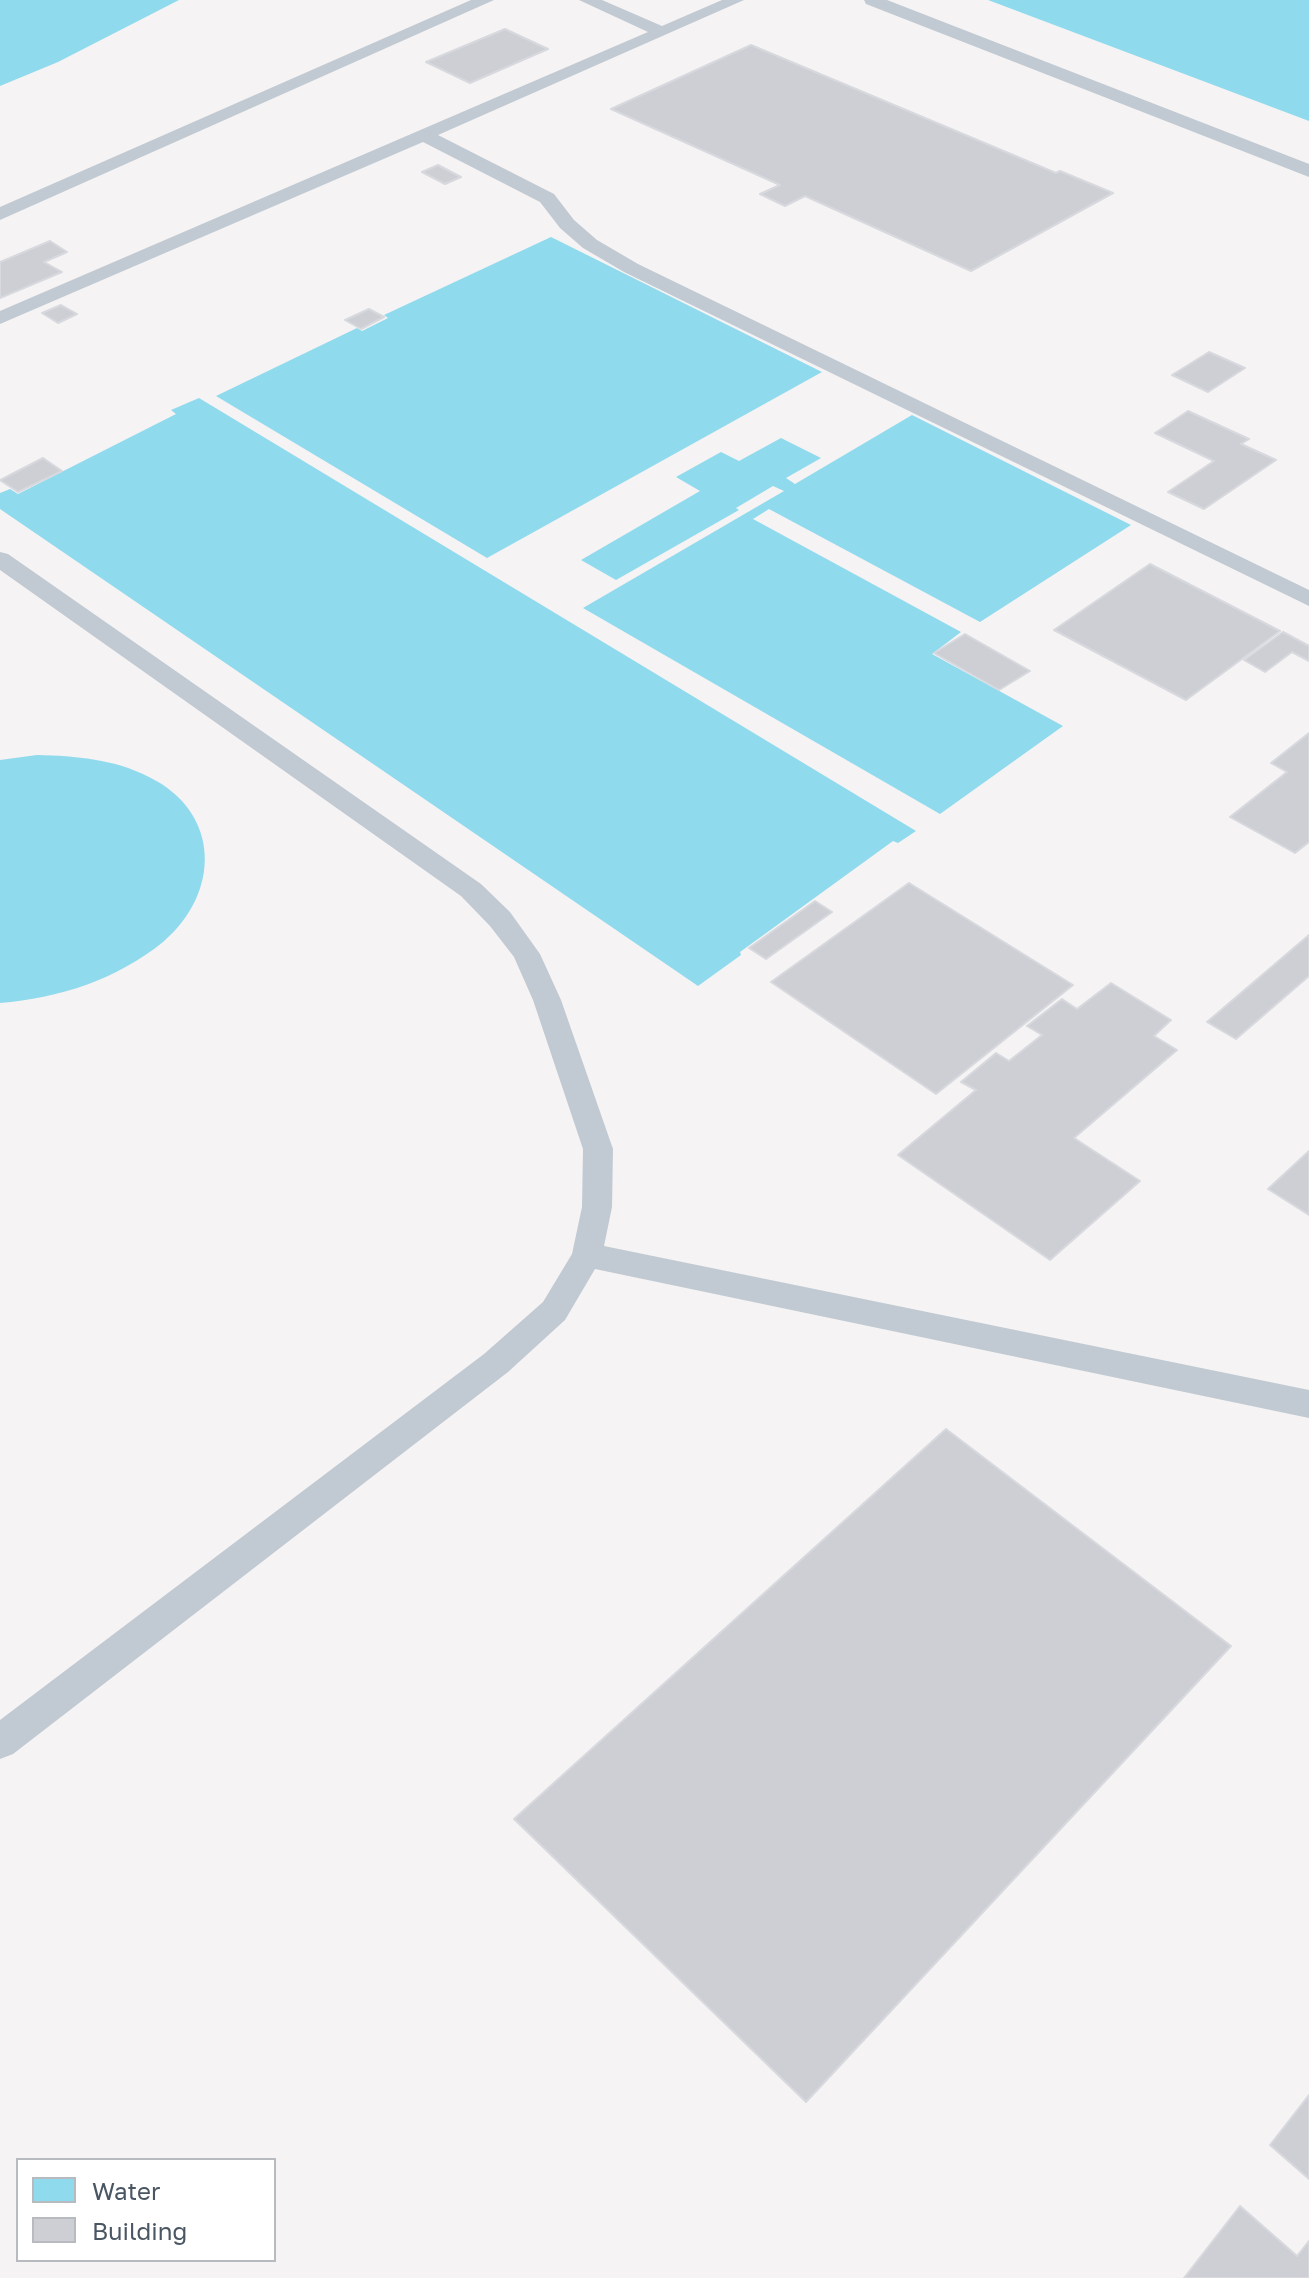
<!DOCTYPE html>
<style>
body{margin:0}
#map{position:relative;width:1309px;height:2278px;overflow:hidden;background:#f5f3f3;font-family:"Golos Text",sans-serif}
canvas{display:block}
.legend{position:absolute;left:16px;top:2158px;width:260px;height:104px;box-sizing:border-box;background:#fff;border:2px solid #b7bbc0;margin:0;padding:10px 14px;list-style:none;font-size:24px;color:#4a5661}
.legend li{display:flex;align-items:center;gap:16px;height:40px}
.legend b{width:40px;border:2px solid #b7bbc0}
</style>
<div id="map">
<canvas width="1309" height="2278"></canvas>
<ul class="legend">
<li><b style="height:22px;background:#90daee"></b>Water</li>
<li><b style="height:22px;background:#cdcfd5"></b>Building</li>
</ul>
</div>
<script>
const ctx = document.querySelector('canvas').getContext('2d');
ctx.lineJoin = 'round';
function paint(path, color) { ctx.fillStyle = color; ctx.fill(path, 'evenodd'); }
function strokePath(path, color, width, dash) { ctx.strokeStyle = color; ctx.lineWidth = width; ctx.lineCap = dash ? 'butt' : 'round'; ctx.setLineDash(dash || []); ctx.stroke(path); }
paint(new Path2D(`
 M0 0H179L58 62 0 86Z
 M988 0H1309V121Z
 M551 237 822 372 487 558 216 396 357 328 362 331 388 318 384 315Z
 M199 398 916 831 898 843 893 841 740 952 741 955 698 986 0 509V493L10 489 18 494 176 414 171 410Z
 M912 415 1131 525 980 622 769 509 753 519 961 632 932 654 1063 726 940 814 583 608 784 491 773 486 736 508 739 510 616 580 581 560 700 491 676 477 721 452 739 461 781 438 821 458 786 478 795 484Z
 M37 755C76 756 114 759 149 777 221 812 221 893 163 942 116 980 59 998 0 1003V760Z`), '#90daee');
const building = new Path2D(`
 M505 29 548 49 470 83 426 62Z
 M751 45 1056 173 1060 171 1113 193 971 271 805 196 785 206 760 194 780 185 611 109Z
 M438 165 461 177 445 184 422 172Z
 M50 241 67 252 44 262 62 272 0 298V262Z
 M61 305 77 314 58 323 42 313Z
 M369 309 384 317 361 329 345 320Z
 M1209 352 1245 368 1208 392 1172 375Z
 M1188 411 1249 439 1241 444 1276 460 1204 509 1168 492 1214 461 1155 433Z
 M43 458 62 471 18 492 0 480Z
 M1150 564 1280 631 1186 700 1054 630Z
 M1283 632 1309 646V661L1292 652 1265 672 1244 660Z
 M965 634 1030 671 999 690 934 653Z
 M1309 733V842L1295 853 1230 817 1287 772 1271 763Z
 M909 883 1073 985 936 1094 771 982Z
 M815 901 832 912 766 959 749 948Z
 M1309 935V976L1236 1039 1207 1022Z
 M1111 983 1171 1020 1154 1036 1177 1050 1074 1138 1140 1181 1050 1260 898 1155 976 1090 961 1082 996 1053 1009 1061 1042 1035 1027 1026 1062 999 1077 1009Z
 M1309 1151V1215L1268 1189Z
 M946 1429 1231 1646 806 2102 514 1819Z
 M1309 2095V2179L1270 2145Z
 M1240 2206 1297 2256 1309 2241V2278H1184Z`);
paint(building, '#cdcfd5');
strokePath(building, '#d7d9de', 2);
paint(new Path2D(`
 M471 0H494L0 220V207Z
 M579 0H602L662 26 722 0H744L438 135 554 194 574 220 597 240 638 264 1309 590V606L624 272 583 248 560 228 540 202 423 142 0 324V311L648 32Z
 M864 0H887L1309 164V177L866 4Z
 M0 552 8 554 481 884 510 912 540 954 561 1000 613 1149 612 1207 604 1246 1309 1390V1418L595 1269 565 1320 508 1372 13 1754 0 1759V1720L484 1354 543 1302 572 1254 582 1207 583 1149 533 1000 514 957 490 926 461 896 0 570Z`), '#c1cad2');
</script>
